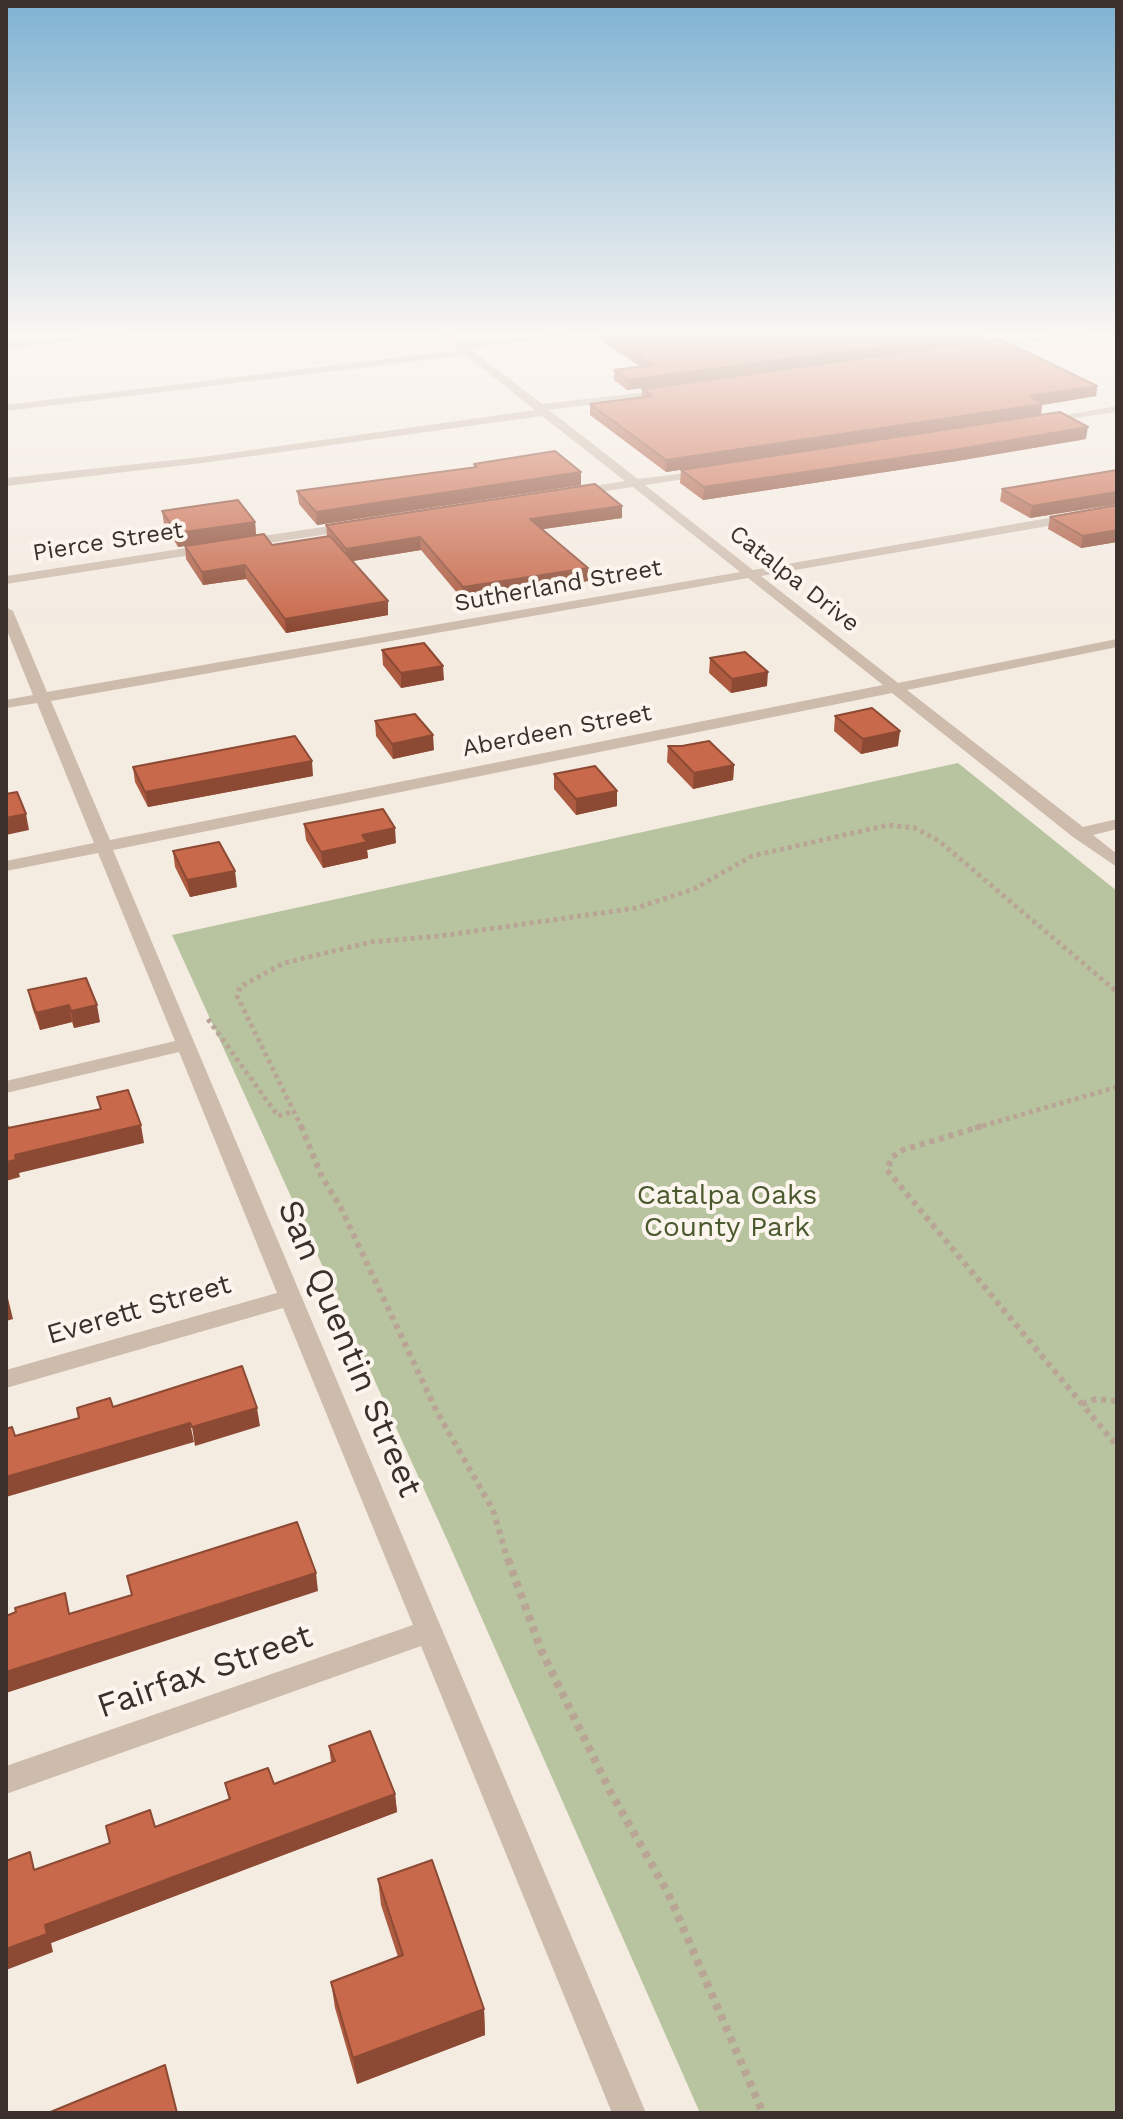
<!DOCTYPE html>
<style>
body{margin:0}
#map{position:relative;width:1123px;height:2119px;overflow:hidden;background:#f4ebe1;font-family:"Work Sans",sans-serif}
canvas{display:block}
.frame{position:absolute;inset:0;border:8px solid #3b302b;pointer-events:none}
</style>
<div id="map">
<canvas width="1123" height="2119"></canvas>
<div class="frame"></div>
</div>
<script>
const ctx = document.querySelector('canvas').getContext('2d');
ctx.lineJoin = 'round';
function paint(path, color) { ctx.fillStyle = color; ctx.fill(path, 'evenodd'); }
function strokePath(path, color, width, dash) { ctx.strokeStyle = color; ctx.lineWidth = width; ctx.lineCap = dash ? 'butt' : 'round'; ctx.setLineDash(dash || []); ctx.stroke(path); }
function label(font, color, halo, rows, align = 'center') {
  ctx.font = font + ' "Work Sans",sans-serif'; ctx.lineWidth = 8; ctx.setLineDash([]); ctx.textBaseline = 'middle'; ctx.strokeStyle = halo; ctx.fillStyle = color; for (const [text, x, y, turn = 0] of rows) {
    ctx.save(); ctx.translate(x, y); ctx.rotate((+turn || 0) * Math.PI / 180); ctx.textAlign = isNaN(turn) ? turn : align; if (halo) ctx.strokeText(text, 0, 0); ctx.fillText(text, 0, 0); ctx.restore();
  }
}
paint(new Path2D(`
 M958 763 1117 891V2113H700L449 1544 172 935Z`), '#b8c4a0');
strokePath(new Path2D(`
 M208 1019 278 1116 294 1111
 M302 1128 237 996 240 987 284 963 371 942 440 936 636 908 694 889 752 856 888 825 915 828 939 841 1117 992
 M975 1128 1117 1087`), '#b9a596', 5, [4, 4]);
strokePath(new Path2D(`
 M301 1126 322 1177 340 1206 437 1412 493 1510 508 1561
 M982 1126 903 1150 892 1157 887 1170 1117 1446
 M1082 1404 1096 1399 1117 1401`), '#b9a596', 6, [5, 5]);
strokePath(new Path2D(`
 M508 1559 541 1650 611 1793 668 1893 763 2113`), '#b9a596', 8, [6, 6]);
paint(new Path2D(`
 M109 333H140L6 349V343Z
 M439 333H450L463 343 572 333 567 336 469 348 542 404 673 389V393L669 394 549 410 638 479 710 470 712 472 706 476 645 485 753 570 1117 506V514L761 576 898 683 1117 639V647L907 690 1083 827 1117 819V829L1093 835 1117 854V867L1073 837 892 693 113 850 646 2113H612L421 1646 6 1794V1766L413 1625 283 1308 6 1388V1370L277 1293 179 1052 6 1093V1081L175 1041 98 853 6 871V861L94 843 37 703 6 708V700L33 695 6 628V607L13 611 47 692 740 572 633 487 571 496V490L625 481 542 416 202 463 6 486V478L202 457 535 410 466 355 6 411V405L459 350ZM748 578 883 685 110 840 51 701Z
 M1069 333H1094L982 350 977 347Z
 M1111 333H1117V336L1113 335Z
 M1117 406V412L1042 423 1037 420Z
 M350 523 356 527 354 530 243 547 237 543 243 539Z
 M212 544 218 548 217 551 6 584V576Z`), '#cdbbac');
paint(new Path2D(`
 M601 333H984L983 342 627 390 614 380V370L641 367 601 341Z
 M1097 386 1096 396 1042 405 1041 415 666 472 590 415V404L642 397V389Z
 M1086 439 957 461 703 500 680 483 681 470Z
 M474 464 581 472V485L317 525 299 504 297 491 474 467Z
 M1117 470V504L1030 518 1000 501 1002 489Z
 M1117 505V542L1081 548 1048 529 1050 517Z
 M162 511 255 522 256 535 178 547 164 524Z
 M622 518 542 529 588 568V581L463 600 421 550 352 561 388 601V615L286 633 246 579 203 585 186 559 185 546 272 545 327 536 326 525Z
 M382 650 444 680 401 688 383 665Z
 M710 658 767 686 731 693 709 673Z
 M835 716 898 746 861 754 834 731Z
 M375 721 434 750 393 759 376 736Z
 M668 746 734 765 733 780 693 789 667 762Z
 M133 767 313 776 148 807 135 782Z
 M554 774 617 791V806L576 815 554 789Z
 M304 824 396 843 367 850 368 858 323 868 306 840Z
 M173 851 237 887 190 897 175 867Z
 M28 990 100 1022 74 1028 72 1022 40 1030 32 1007Z
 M329 1746 395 1794 397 1812 51 1943 53 1952 36 1870 229 1800 225 1783 274 1784 331 1762Z
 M378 1879 484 2009 485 2035 357 2084 335 2008 331 1982 398 1957 381 1905Z`), '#ac5a40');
paint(new Path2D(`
 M984 333 983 342 627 390 628 380Z
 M1097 386 1096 396 1042 405 1041 415 666 472V460L1029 396Z
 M1088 427 1086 439 957 461 703 500 704 487Z
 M581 472V485L317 525 316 512Z
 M1117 492V504L1030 518 1032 506Z
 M622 506V518L530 531V519Z
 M255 522 256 535 178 547 177 533Z
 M1117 530V542L1081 548 1083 536Z
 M420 537 421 550 347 562 346 549Z
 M245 565 246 579 203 585 202 572Z
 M588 568V581L463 600V587Z
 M388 601V615L286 633 285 619Z
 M443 666 444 680 401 688V673Z
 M768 672 767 686 731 693 732 679Z
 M900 731 898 746 861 754 863 739Z
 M433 735 434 750 393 759 392 744Z
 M312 761 313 776 148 807 145 792Z
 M734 765 733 780 693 789 694 773Z
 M617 791V806L576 815V799Z
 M26 814 29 830 6 835V818Z
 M395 828 396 843 367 850 368 858 323 868 321 852 362 835Z
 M235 871 237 887 190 897 187 880Z
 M69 1005 72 1022 40 1030 36 1013Z
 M97 1005 100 1022 74 1028 71 1011Z
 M141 1125 144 1143 19 1173 20 1177 6 1181V1162L15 1155Z
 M6 1290 13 1319 6 1321Z
 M257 1408 260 1426 195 1446 192 1427Z
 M190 1423 194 1442 6 1497V1477Z
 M316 1573 318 1591 6 1693V1672Z
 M395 1794 397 1812 51 1943 53 1952 6 1970V1949L45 1925Z
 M484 2009 485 2035 357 2084 353 2058Z`), '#8c4a34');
const building = new Path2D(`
 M604 333H981L628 380 614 370 653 365Z
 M1000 339 1097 386 1029 396 1043 404 666 460 590 404 652 396 642 389Z
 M1060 412 1088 427 959 449 704 487 681 470Z
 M555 451 581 472 316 512 297 491 477 467 474 464Z
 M1117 470V492L1032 506 1002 489Z
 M595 484 622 506 530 519 588 568 463 587 420 537 346 549 326 525Z
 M238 500 255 522 177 533 162 511Z
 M1117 505V530L1083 536 1050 517Z
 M264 534 272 545 330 536 388 601 285 619 245 565 202 572 185 546Z
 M424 643 443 666 401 673 382 650Z
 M745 652 768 672 732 679 710 658Z
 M872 708 900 731 863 739 835 716Z
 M415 714 433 735 392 744 375 721Z
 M295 736 312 761 145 792 133 767Z
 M709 741 734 765 694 773 668 746H682Z
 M595 766 617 791 576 799 554 774Z
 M17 792 26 814 6 818V794Z
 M383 809 395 828 362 835 367 842 321 852 304 824Z
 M219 842 235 871 187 880 173 851Z
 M86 978 97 1005 71 1011 69 1005 36 1013 28 990Z
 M128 1090 141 1125 15 1155 16 1160 6 1162V1121L8 1128 101 1109 97 1097Z
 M242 1366 257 1408 192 1427 190 1423 6 1477V1429L12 1427 15 1436 79 1418 77 1408 110 1398 113 1407Z
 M297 1522 316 1573 6 1672V1616L16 1612 15 1608 65 1593 69 1614 132 1595 127 1576Z
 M370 1731 395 1794 45 1925 47 1934 6 1949V1861L30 1852 34 1870 110 1843 106 1826 150 1810 155 1827 230 1799 225 1783 268 1768 274 1784 335 1761 329 1746Z
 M432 1860 484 2009 353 2058 331 1982 403 1955 378 1879Z
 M165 2065 177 2113H48Z`);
paint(building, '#c8694b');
strokePath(building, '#8c4a34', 2);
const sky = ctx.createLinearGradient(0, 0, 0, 629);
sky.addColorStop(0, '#7eb2d2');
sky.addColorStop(0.53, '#faf6f2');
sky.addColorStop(1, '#faf6f200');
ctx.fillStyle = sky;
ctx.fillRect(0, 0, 1123, 629);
label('24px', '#3b302b', '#fbf5ee', [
 ["Pierce Street",108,542,-9],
 ["Catalpa Drive",794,579,38],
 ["Sutherland Street",558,586,-10],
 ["Aberdeen Street",557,731,-11]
]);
label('28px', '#4a5a2e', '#fbf5ee', [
 ["Catalpa Oaks",727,1196],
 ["County Park",727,1228]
]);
label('28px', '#3b302b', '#fbf5ee', [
 ["Everett Street",139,1310,-16]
]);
label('34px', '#3b302b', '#fbf5ee', [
 ["San Quentin Street",349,1349,67],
 ["Fairfax Street",205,1672,-19]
]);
</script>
